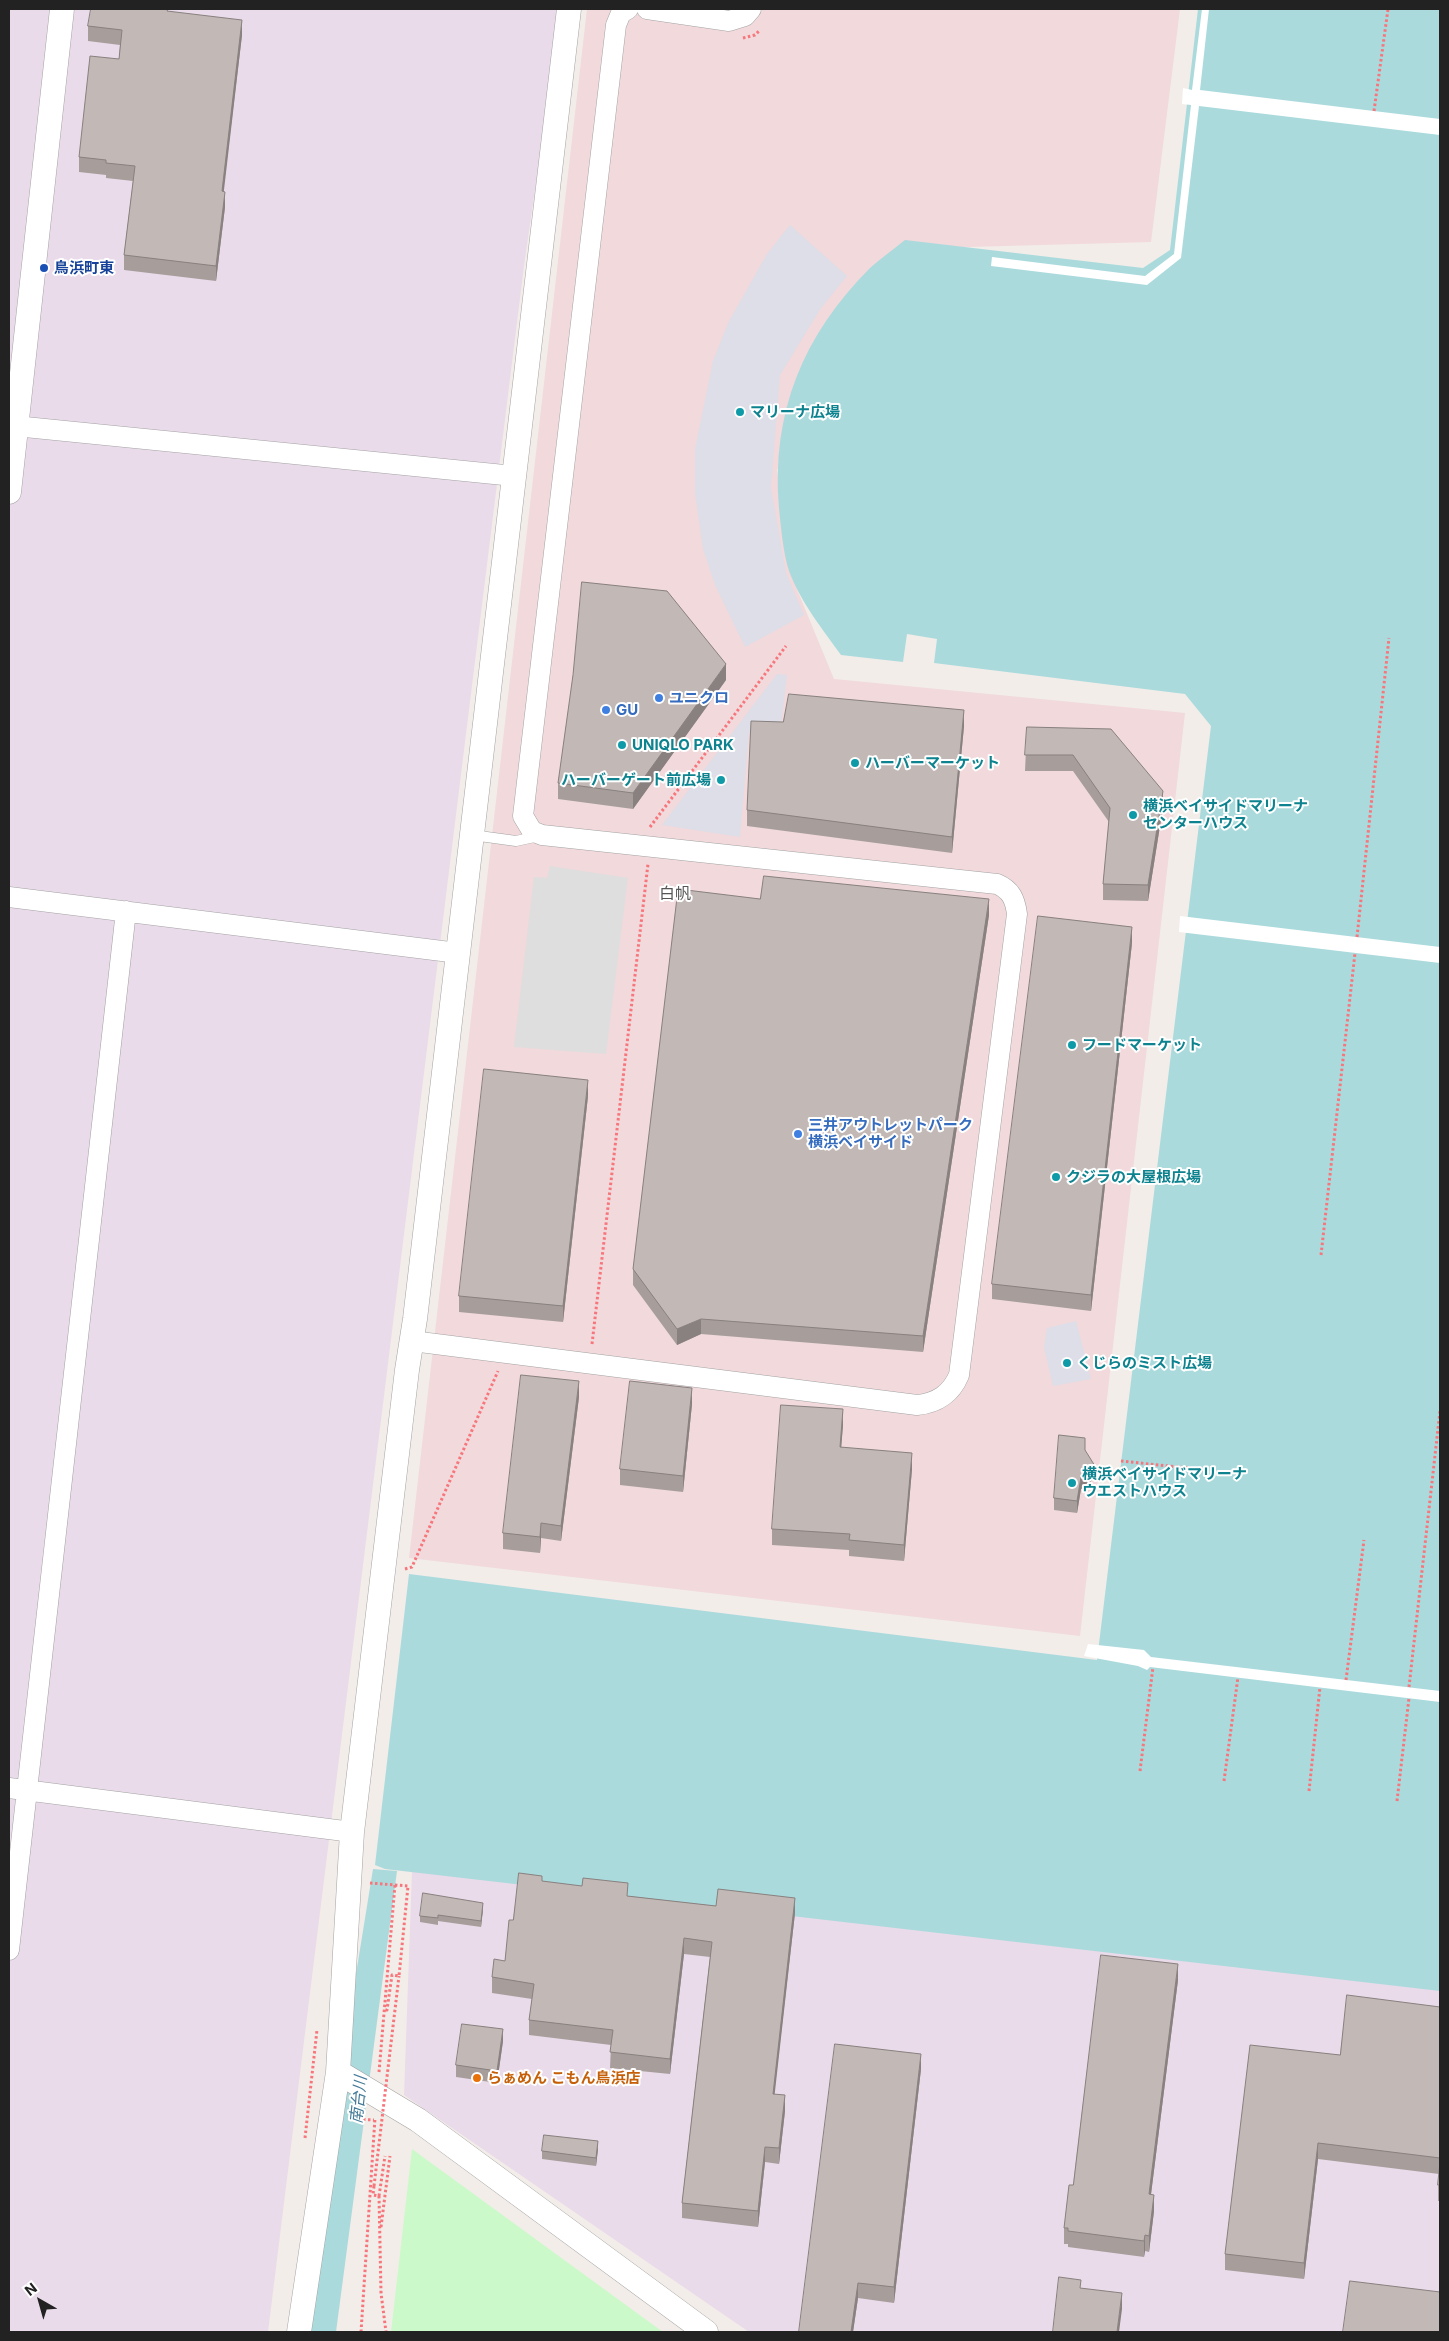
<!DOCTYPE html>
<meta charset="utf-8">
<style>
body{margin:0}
#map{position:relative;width:1449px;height:2341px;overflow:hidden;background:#f2ede9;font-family:Inter,sans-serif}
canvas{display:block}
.frame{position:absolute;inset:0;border:10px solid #222;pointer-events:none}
.north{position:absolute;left:15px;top:2276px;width:50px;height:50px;-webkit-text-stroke:4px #fff;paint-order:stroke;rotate:322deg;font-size:14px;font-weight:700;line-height:20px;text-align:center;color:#222}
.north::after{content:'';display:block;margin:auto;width:18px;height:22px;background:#222;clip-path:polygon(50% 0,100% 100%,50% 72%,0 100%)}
</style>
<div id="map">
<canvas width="1449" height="2341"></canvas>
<div class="frame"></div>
<div class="north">N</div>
</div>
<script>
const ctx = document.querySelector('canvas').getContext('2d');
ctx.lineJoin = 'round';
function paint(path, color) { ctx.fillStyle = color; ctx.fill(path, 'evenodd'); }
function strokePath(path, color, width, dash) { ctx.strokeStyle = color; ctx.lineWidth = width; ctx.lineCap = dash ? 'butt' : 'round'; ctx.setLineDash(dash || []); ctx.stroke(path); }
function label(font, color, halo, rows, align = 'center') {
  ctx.font = font + ' Inter,"Noto Sans JP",sans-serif'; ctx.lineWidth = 4; ctx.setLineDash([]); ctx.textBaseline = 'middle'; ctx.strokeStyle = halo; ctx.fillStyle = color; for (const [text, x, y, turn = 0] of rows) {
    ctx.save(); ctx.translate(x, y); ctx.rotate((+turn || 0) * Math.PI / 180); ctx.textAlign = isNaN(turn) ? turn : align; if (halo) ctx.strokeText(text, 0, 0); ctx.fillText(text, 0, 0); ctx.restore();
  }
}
paint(new Path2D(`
 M587 9H1180L1151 242 894 249 777 470 791 575 834 679 1185 713 1080 1636 409 1558Z`), '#f1d9dc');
paint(new Path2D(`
 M9 9H561L524 266 268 2332H9Z
 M412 1871 1440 1987V2332H749L404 2095Z`), '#eadbea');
paint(new Path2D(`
 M412 2149 663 2332H391Z`), '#ccf9c9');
paint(new Path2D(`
 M550 866 628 878 606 1054 514 1047 534 877 547 878Z`), '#dedede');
paint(new Path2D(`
 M790 225 847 276 821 308 780 375 771 488 786 573 804 615 745 647 715 585 703 549 695 493V449L713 361 729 321 767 254Z
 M777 674 787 675 780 734 749 732 740 837 662 825Z
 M1076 1321 1091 1379 1053 1386 1044 1347 1047 1328Z`), '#dddee7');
paint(new Path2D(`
 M1198 9H1440V1991L385 1869 375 1865 409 1574 1097 1660 1211 726 1185 694 934 663 937 639 907 634 903 662 841 655C823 630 800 601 789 571 783 552 781 528 779 508 771 413 803 335 870 268 881 258 894 249 905 240L1143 268 1170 250Z
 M373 1869 397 1871 336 2332H298Z`), '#abdadd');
paint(new Path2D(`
 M1202 9H1209L1200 90 1440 119V135L1199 106 1181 258 1147 285 991 266 992 257 1145 276 1174 254 1191 105 1182 104 1183 88 1192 90Z
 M1180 916 1440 947V963L1179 932Z
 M1088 1644 1144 1650 1151 1657 1440 1691V1702L1150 1667 1147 1670 1138 1666 1084 1656Z`), '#fff');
const service = new Path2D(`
 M472 835 516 841 539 836`);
const minor = new Path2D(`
 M647 9 729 21 745 16 751 9
 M15 426 514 476
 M9 897 458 953
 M412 1341 917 1405C937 1403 951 1394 959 1375L1017 914C1015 899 1011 890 997 884L542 835 532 831 523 816 616 25 621 13 628 9
 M9 1788 352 1832
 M9 1950 126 911`);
const tertiary = new Path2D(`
 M9 492 62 9
 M338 2072 418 2120 706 2332
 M299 2332 338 2072 352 1832 407 1370 415 1319 569 9`);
strokePath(service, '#a3a3a3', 11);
strokePath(minor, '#a3a3a3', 21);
strokePath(tertiary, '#a3a3a3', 25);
strokePath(new Path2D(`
 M743 38 755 35 759 31
 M1374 111 1388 9
 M650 827 786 646
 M1357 937 1389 638
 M1321 1255 1355 953
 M592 1344 648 864
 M1121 1461 1206 1470
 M405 1569 412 1567 498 1371
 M1346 1680 1364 1540
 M1409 1687 1440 1411
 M1140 1771 1153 1667
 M1224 1781 1238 1677
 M1309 1791 1320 1687
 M1397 1801 1409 1698
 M370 1883 408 1886 399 1976 392 1975 387 2010H384
 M379 2072 395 1885
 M353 2119 374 2120
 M305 2138 317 2030
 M374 2186 373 2195 379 2196 381 2293 386 2332
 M379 2196 385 2156
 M381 2227 390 2156
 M361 2332 375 2118`), '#f7757b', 3, [2.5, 2.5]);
strokePath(service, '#fff', 10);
strokePath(minor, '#fff', 20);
strokePath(tertiary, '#fff', 24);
strokePath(new Path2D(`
 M374 2186 399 1976`), '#f7757b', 3, [2.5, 2.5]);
paint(new Path2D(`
 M169 12 242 35 223 192 225 207 216 281 124 270V255L133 181 106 178V175L79 172V157L119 59 120 45 88 41V26Z
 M726 680 633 809 558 799V783Z
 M964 726 952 853 747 826V810Z
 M1027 727 1163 807 1148 901 1103 900V884L1109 822 1073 771H1025Z
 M760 899 989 915 923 1352 701 1334 677 1345 633 1285V1269Z
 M1132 943 1091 1311 992 1299V1284Z
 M588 1096 563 1322 459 1312V1296Z
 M579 1397 561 1541 541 1538 540 1553 503 1549V1533Z
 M692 1404 683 1492 620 1485V1469Z
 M843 1425 841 1447 912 1469 904 1561 849 1556V1550L772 1545V1529Z
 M1085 1450 1095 1478 1081 1489 1077 1513 1054 1510V1498Z
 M542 1881 628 1896 716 1906 795 1913 774 2094 785 2111 779 2164 765 2162 758 2227 682 2218V2203L710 1957 684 1954 670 2074 610 2068 611 2045 529 2035V2020L532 1999 492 1993V1977L505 1961 513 1920Z
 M483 1909 481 1927 438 1921V1925L420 1922V1916Z
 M1178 1980 1151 2194 1154 2211 1149 2252 1145 2251 1144 2257 1068 2247V2244H1064V2228L1073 2185Z
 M1440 2007V2201H1438V2185L1439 2174 1318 2159 1304 2279 1225 2270V2254L1340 2055Z
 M503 2041 497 2083 456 2077V2065Z
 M921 2069 894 2303 858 2298 853 2332H799Z
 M598 2149 596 2166 542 2159V2151Z`), '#a79e9c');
paint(new Path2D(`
 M242 20V35L222 207V191Z
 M225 192V207L216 281V266Z
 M726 664V680L633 809V793Z
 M964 710V726L952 853V837Z
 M1163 791V807L1148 901V885Z
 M989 899V915L923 1352V1336Z
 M1132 927V943L1091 1311V1295Z
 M588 1080V1096L563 1322V1306Z
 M701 1319V1334L677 1345V1329Z
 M579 1381V1397L561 1541V1526Z
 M692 1388V1404L683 1492V1476Z
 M843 1409V1425L840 1463V1447Z
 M912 1453V1469L904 1561V1545Z
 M1095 1466V1478L1081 1489 1077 1513V1501L1081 1477Z
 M541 1523V1538L540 1553V1537Z
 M795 1898V1913L773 2109V2094Z
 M483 1903V1909L481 1927V1921Z
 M684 1938V1954L670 2074V2059Z
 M1178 1964V1980L1149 2210V2194Z
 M503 2029V2041L497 2083V2071Z
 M921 2054V2069L894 2303V2287Z
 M785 2095V2111L779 2164V2148Z
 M598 2141V2149L596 2166V2158Z
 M1318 2143V2159L1304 2279V2263Z
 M765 2147V2162L758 2227V2211Z
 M1154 2195V2211L1149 2252V2236Z
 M1145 2235V2251L1144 2257V2241Z
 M858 2283V2298L853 2332H851Z
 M1122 2293V2309L1119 2332H1117Z`), '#88817f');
const building = new Path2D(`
 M91 9H168L167 11 242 20 222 191 225 192 216 266 124 255 135 166 106 163V160L79 157 90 56 119 59 122 30 88 26Z
 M582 582 667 591 726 664 633 793 558 783 573 675Z
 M789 694 964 710 952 837 747 810 751 721 783 722Z
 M1027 727 1111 729 1163 791 1148 885 1103 884 1110 808 1073 755H1025Z
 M764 876 989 899 923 1336 701 1319 677 1329 633 1269 678 889 760 899Z
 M1038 916 1132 927 1091 1295 992 1284Z
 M484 1069 588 1080 563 1306 459 1296Z
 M521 1375 579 1381 561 1526 541 1523 540 1537 503 1533Z
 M630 1381 692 1388 683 1476 620 1469Z
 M781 1405 843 1409 840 1447 912 1453 904 1545 849 1540 850 1534 772 1529Z
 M1059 1435 1085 1438V1450L1095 1466 1081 1477 1077 1501 1054 1498Z
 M519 1873 542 1876V1881L582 1886 583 1878 628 1883 627 1896 716 1906 718 1889 795 1898 773 2094 785 2095 779 2148 765 2147 758 2211 682 2203 712 1942 684 1938 670 2059 610 2052 613 2030 529 2020 534 1984 492 1977 494 1959 505 1961 509 1920H513Z
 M423 1893 483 1903 481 1921 438 1915V1918L420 1916Z
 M1101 1955 1178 1964 1149 2194 1154 2195 1149 2236 1145 2235 1144 2241 1068 2231V2228H1064L1069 2185H1073Z
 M1347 1995 1440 2007V2158L1318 2143 1304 2263 1225 2254 1250 2045 1340 2055Z
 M462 2024 503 2029 497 2071 456 2065Z
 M835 2044 921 2054 894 2287 858 2283 851 2332H799Z
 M544 2135 598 2141 596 2158 542 2151Z
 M1440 2162V2185H1438Z
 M1059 2277 1081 2280 1080 2288 1122 2293 1117 2332H1053Z
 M1350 2281 1440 2292V2332H1343Z`);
paint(building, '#c2b8b5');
strokePath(building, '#88817f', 1);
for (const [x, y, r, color] of [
 [44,268,5,"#1a4fb4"],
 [740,412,5,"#0f9aa8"],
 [659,698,5,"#3f7fe0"],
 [606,710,5,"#3f7fe0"],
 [622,745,5,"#0f9aa8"],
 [855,763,5,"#0f9aa8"],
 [721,780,5,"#0f9aa8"],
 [1133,815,5,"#0f9aa8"],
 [1072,1045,5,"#0f9aa8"],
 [798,1134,5,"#3f7fe0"],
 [1056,1177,5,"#0f9aa8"],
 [1067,1363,5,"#0f9aa8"],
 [1072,1483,5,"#0f9aa8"],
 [477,2078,5,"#e8710a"]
]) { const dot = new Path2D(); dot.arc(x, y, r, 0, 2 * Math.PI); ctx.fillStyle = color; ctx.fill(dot); strokePath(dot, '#fff', 2); }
label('bold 15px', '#164399', '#fff', [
 ["鳥浜町東",54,268]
], 'left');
label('bold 15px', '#0d838f', '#fff', [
 ["マリーナ広場",750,412],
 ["UNIQLO PARK",632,745],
 ["ハーバーマーケット",865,763],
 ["ハーバーゲート前広場",711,780,"right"],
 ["横浜ベイサイドマリーナ",1143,806],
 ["センターハウス",1143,823],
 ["フードマーケット",1082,1045],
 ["クジラの大屋根広場",1066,1177],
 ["くじらのミスト広場",1077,1363],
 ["横浜ベイサイドマリーナ",1082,1474],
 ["ウエストハウス",1082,1491]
], 'left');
label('bold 15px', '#366cbe', '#fff', [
 ["ユニクロ",669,698],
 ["GU",616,710],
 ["三井アウトレットパーク",808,1125],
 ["横浜ベイサイド",808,1142]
], 'left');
label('bold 15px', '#c56008', '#fff', [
 ["らぁめん こもん鳥浜店",487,2078]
], 'left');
label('16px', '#555', '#fff', [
 ["白帆",675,894]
]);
label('italic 16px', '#467b98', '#fff', [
 ["南台川",359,2100,-84]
]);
</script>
